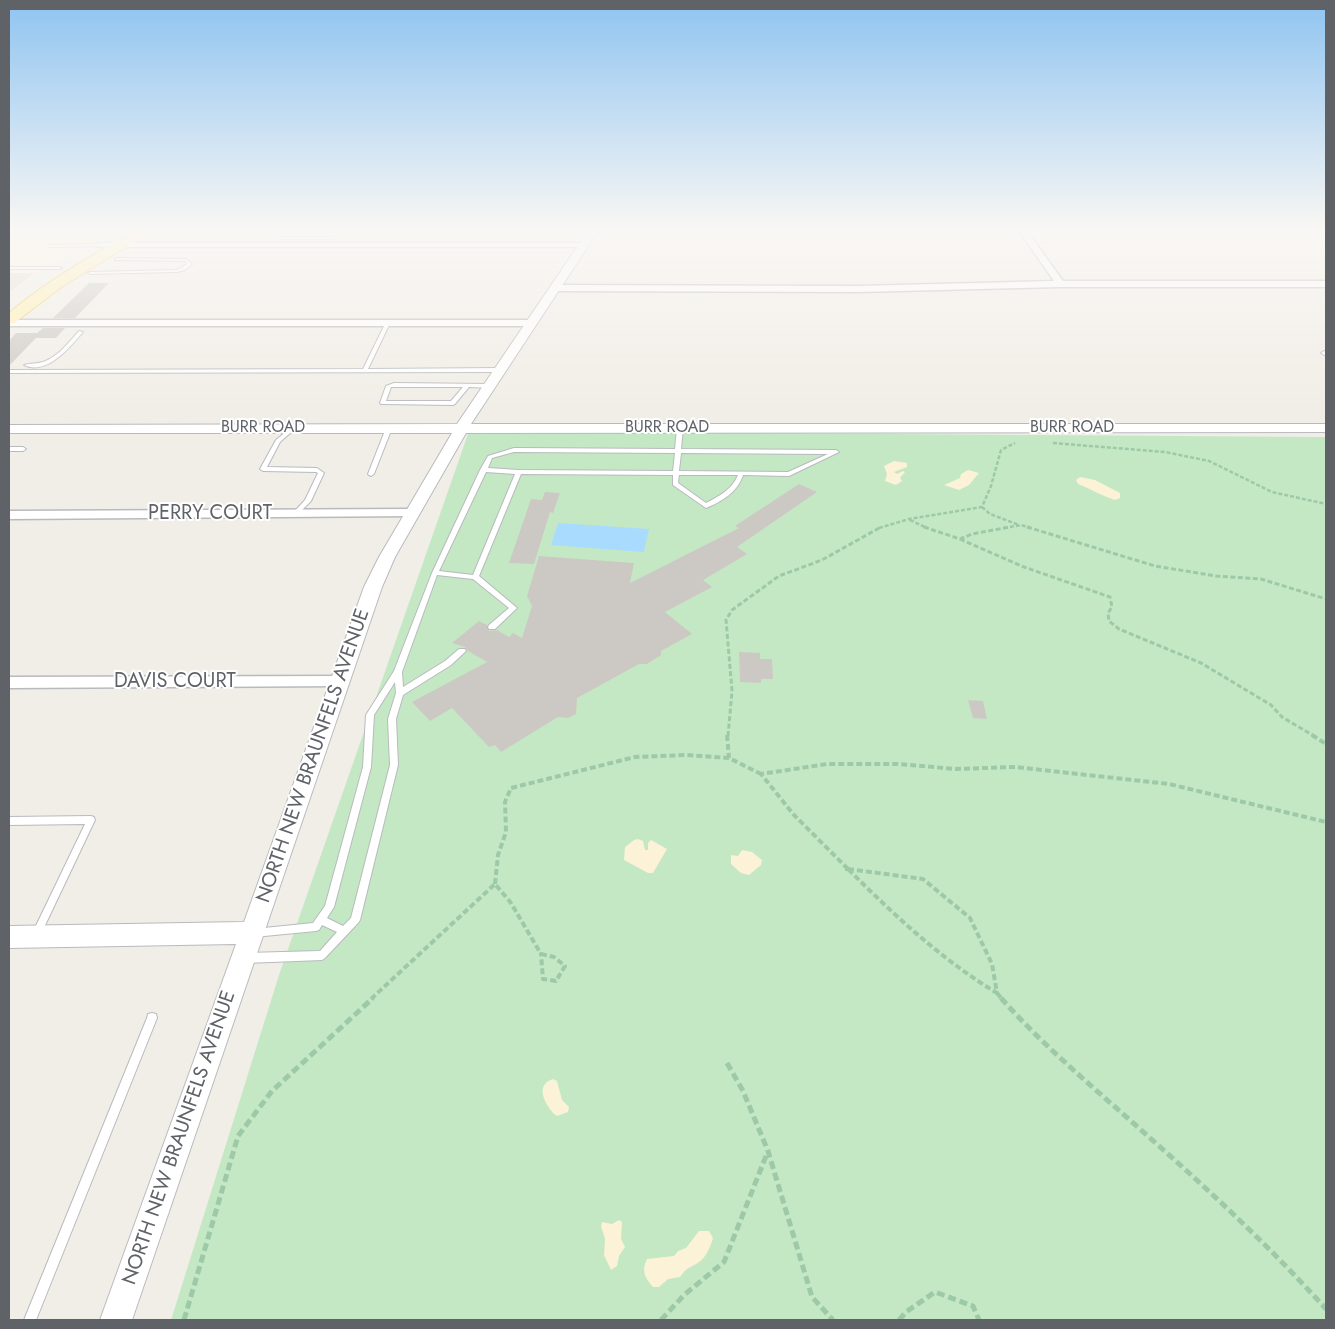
<!DOCTYPE html>
<style>
body{margin:0}
#map{position:relative;width:1335px;height:1329px;overflow:hidden;background:#f1eee7;font-family:Jost,sans-serif}
canvas{display:block}
.frame{position:absolute;inset:0;border:10px solid #5f6368;pointer-events:none}
</style>
<div id="map">
<canvas width="1335" height="1329"></canvas>
<div class="frame"></div>
</div>
<script>
const ctx = document.querySelector('canvas').getContext('2d');
ctx.lineJoin = 'round';
function paint(path, color) { ctx.fillStyle = color; ctx.fill(path, 'evenodd'); }
function strokePath(path, color, width, dash) { ctx.strokeStyle = color; ctx.lineWidth = width; ctx.lineCap = dash ? 'butt' : 'round'; ctx.setLineDash(dash || []); ctx.stroke(path); }
function label(font, color, halo, rows, align = 'center') {
  ctx.font = font + ' Jost,sans-serif'; ctx.lineWidth = 4; ctx.setLineDash([]); ctx.textBaseline = 'middle'; ctx.strokeStyle = halo; ctx.fillStyle = color; for (const [text, x, y, turn = 0] of rows) {
    ctx.save(); ctx.translate(x, y); ctx.rotate((+turn || 0) * Math.PI / 180); ctx.textAlign = isNaN(turn) ? turn : align; if (halo) ctx.strokeText(text, 0, 0); ctx.fillText(text, 0, 0); ctx.restore();
  }
}
paint(new Path2D(`
 M9 231H114L35 273H9Z`), '#fef6df');
paint(new Path2D(`
 M9 273H35L9 292Z`), '#e1ddd5');
paint(new Path2D(`
 M469 431 1326 437V1320H171L279 975Z`), '#c5e8c4');
paint(new Path2D(`
 M894 461 907 463V467L894 472 897 474 903 471 905 472 900 478 902 481 896 485 885 481 887 474 884 466Z
 M968 470 979 473 969 485 959 490 944 485 960 478 961 474Z
 M1080 477 1095 480 1120 493V498L1115 500C1102 496 1091 489 1078 484L1076 480Z
 M638 839 643 841 645 850H648V843L651 840 667 849 653 873H648L624 860 625 847 634 840Z
 M742 850 752 852 762 860 761 865 749 875 741 873 731 864V855L738 856Z
 M553 1079 557 1081 562 1100 569 1107 568 1112 557 1116 553 1113C544 1102 535 1085 553 1079Z
 M619 1220 622 1222 621 1239 625 1247 619 1256 617 1266 611 1270 604 1255 605 1239 601 1226 602 1222 612 1224Z
 M699 1231H709L713 1238C711 1245 706 1258 699 1262 689 1269 689 1265 680 1277L668 1279 659 1287H653C645 1278 641 1271 647 1259L674 1256 678 1251 686 1248Z`), '#fbf2d8');
paint(new Path2D(`
 M558 523 649 529 644 552 551 545Z`), '#a9dbff');
paint(new Path2D(`
 M89 283H109L75 318H53Z
 M43 328H65L56 338H36L9 366V341L16 333H37Z
 M799 484 817 492 737 547 747 554 703 580 712 587 665 612 692 634 661 651V655L647 664H639L577 698 576 714 568 718 558 717 501 752 495 745 489 747 452 708 430 721 412 702 487 662 468 651 465 647 452 643 479 621 487 625 489 631 497 630 509 637 513 633 522 638 532 606 527 596 539 556 634 563 630 583 739 528 735 526Z
 M545 492 560 493 553 513 550 512 534 564 509 563 531 499 542 500Z
 M739 652 760 653V659H772L773 679H761V683L740 682Z
 M968 700 983 701 987 719 973 718Z`), '#ccc9c4');
const service = new Path2D(`
 M282 237H332L334 238 332 239H281V237Z
 M101 244H102V246L50 247 48 246 50 245Z
 M117 258 186 259 192 264 185 270 177 272 90 274 88 273 90 272 177 270 187 264 185 261 115 260V259Z
 M9 267H60L62 268 60 269H9Z
 M386 322 390 323 368 369 500 368 503 370 500 372 9 373V370L363 369Z
 M79 331 83 332C70 347 47 376 24 365 30 363 37 364 43 362 58 357 69 342 79 331Z
 M1324 351 1326 352V356L1321 353Z
 M394 383 490 384 493 386 490 388 469 387 455 404 453 405 381 404 380 403 386 386ZM391 387H463L451 401H386Z
 M293 426 296 428 280 442 267 467 317 468 324 473 311 501 298 514 296 515 293 513 305 500 318 473 316 472 263 471 260 469 276 440Z
 M389 426 392 428 374 474 371 476 369 475 368 474 386 428Z
 M680 426 683 428 681 449 836 450 839 452 789 476 743 475C738 492 721 502 706 508L673 485V475L521 474 479 576 517 608 495 629H489L488 627 489 625 509 608 473 579 437 575 402 672 403 687 445 661 459 649H465L466 651 451 665 403 695 396 719 398 765 360 920 358 923 325 958 322 960 246 963 243 961 241 958 243 955 246 953 320 951 337 932 322 925 319 930 316 931 254 937 251 936 249 933 251 930 254 929 313 923 325 906 363 767 366 715 394 671 432 573 480 470 488 456 514 448 675 449 677 428ZM514 452 675 453 673 471 519 470 488 468 492 458ZM681 453 828 454 788 472 679 471ZM486 472 515 474 473 575 439 571ZM679 475H738C732 490 719 496 706 503L678 483ZM395 682 396 693 388 719 390 765 351 918 343 926 327 918 334 907 371 767 374 715Z
 M9 447H23L26 449 23 451H9Z
 M91 816 94 817 95 820 39 938 36 939 33 938 31 935 33 932 85 824 9 825V817Z
 M152 1013 156 1014 157 1018 36 1320H24L147 1018 148 1014Z`);
const minor = new Path2D(`
 M1019 231H1027L1063 281H1326V287H1060L858 292 554 291 550 288 554 285 858 286 1054 281Z
 M98 243H584L588 245 584 247H98Z
 M9 320H531L536 323 531 326H9Z
 M411 509 417 513 415 516 9 519V511Z
 M341 676 346 677 349 681 346 685 341 686 9 688V677Z`);
const tertiary = new Path2D(`
 M588 231H598L471 424H1326V432L466 433 395 557 382 587 132 1320H100L236 944 9 948V926L244 922 364 587 379 557 452 433H9V425L457 424Z`);
const primary = new Path2D(`
 M136 231H152L63 286 14 323 9 324V313C48 280 92 255 136 231Z`);
strokePath(service, '#b8babe', 2);
strokePath(minor, '#b8babe', 3);
strokePath(tertiary, '#b8babe', 2);
strokePath(primary, '#f2c65f', 2);
strokePath(new Path2D(`
 M1053 443 1165 452 1209 461 1272 492 1326 504
 M982 507 990 514 1019 525
 M910 520 927 528
 M879 528 909 519 982 507 991 486 1001 450 1015 443
 M1004 528 1021 525 1031 528`), '#9dc9a8', 2.5, [4, 2]);
strokePath(new Path2D(`
 M924 527 960 539 972 534 1010 527
 M1027 527 1155 566 1216 576 1261 579 1326 599
 M960 539 1024 567 1110 597 1112 607 1108 613 1109 621 1119 629 1201 663 1271 705 1282 717 1314 736
 M728 736 732 691 726 620 732 610 779 576 822 560 881 527`), '#9dc9a8', 3, [5, 2.5]);
strokePath(new Path2D(`
 M727 735 729 758
 M1312 735 1326 744
 M845 869H848
 M848 869 923 879 970 918 992 964 997 993C942 960 894 915 848 869Z
 M848 869 794 815 761 774 827 764H898L956 769 1015 767 1169 784 1326 822
 M495 884 498 855 506 832 505 802 511 788 635 757 687 755 729 758 761 774
 M541 954 554 957 565 966 556 981 543 979Z
 M997 993 1002 999
 M371 999 495 884 511 903 541 954`), '#9dc9a8', 4, [6, 3]);
strokePath(new Path2D(`
 M1001 998C1046 1049 1099 1092 1150 1138 1211 1192 1271 1248 1326 1309
 M727 1063 743 1091 768 1151 812 1297 833 1320
 M184 1320 238 1136 272 1091 373 998
 M661 1320 684 1295 724 1262 768 1151
 M899 1320 906 1312 935 1292 973 1306 979 1320`), '#9dc9a8', 5, [8, 4]);
paint(service, '#fff');
paint(minor, '#fff');
paint(tertiary, '#fff');
paint(primary, '#fff0ae');
const sky = ctx.createLinearGradient(0, 0, 0, 417);
sky.addColorStop(0, '#8fc4f1');
sky.addColorStop(0.55, '#f9f7f4');
sky.addColorStop(1, '#f9f7f400');
ctx.fillStyle = sky;
ctx.fillRect(0, 0, 1335, 417);
label('16px', '#5f6368', '#fff', [
 ["BURR ROAD",263,428],
 ["BURR ROAD",667,428],
 ["BURR ROAD",1072,428]
]);
label('20px', '#5f6368', '#fff', [
 ["PERRY COURT",210,514],
 ["DAVIS COURT",175,682],
 ["NORTH NEW BRAUNFELS AVENUE",314,756,-71],
 ["NORTH NEW BRAUNFELS AVENUE",180,1138,-71]
]);
</script>
